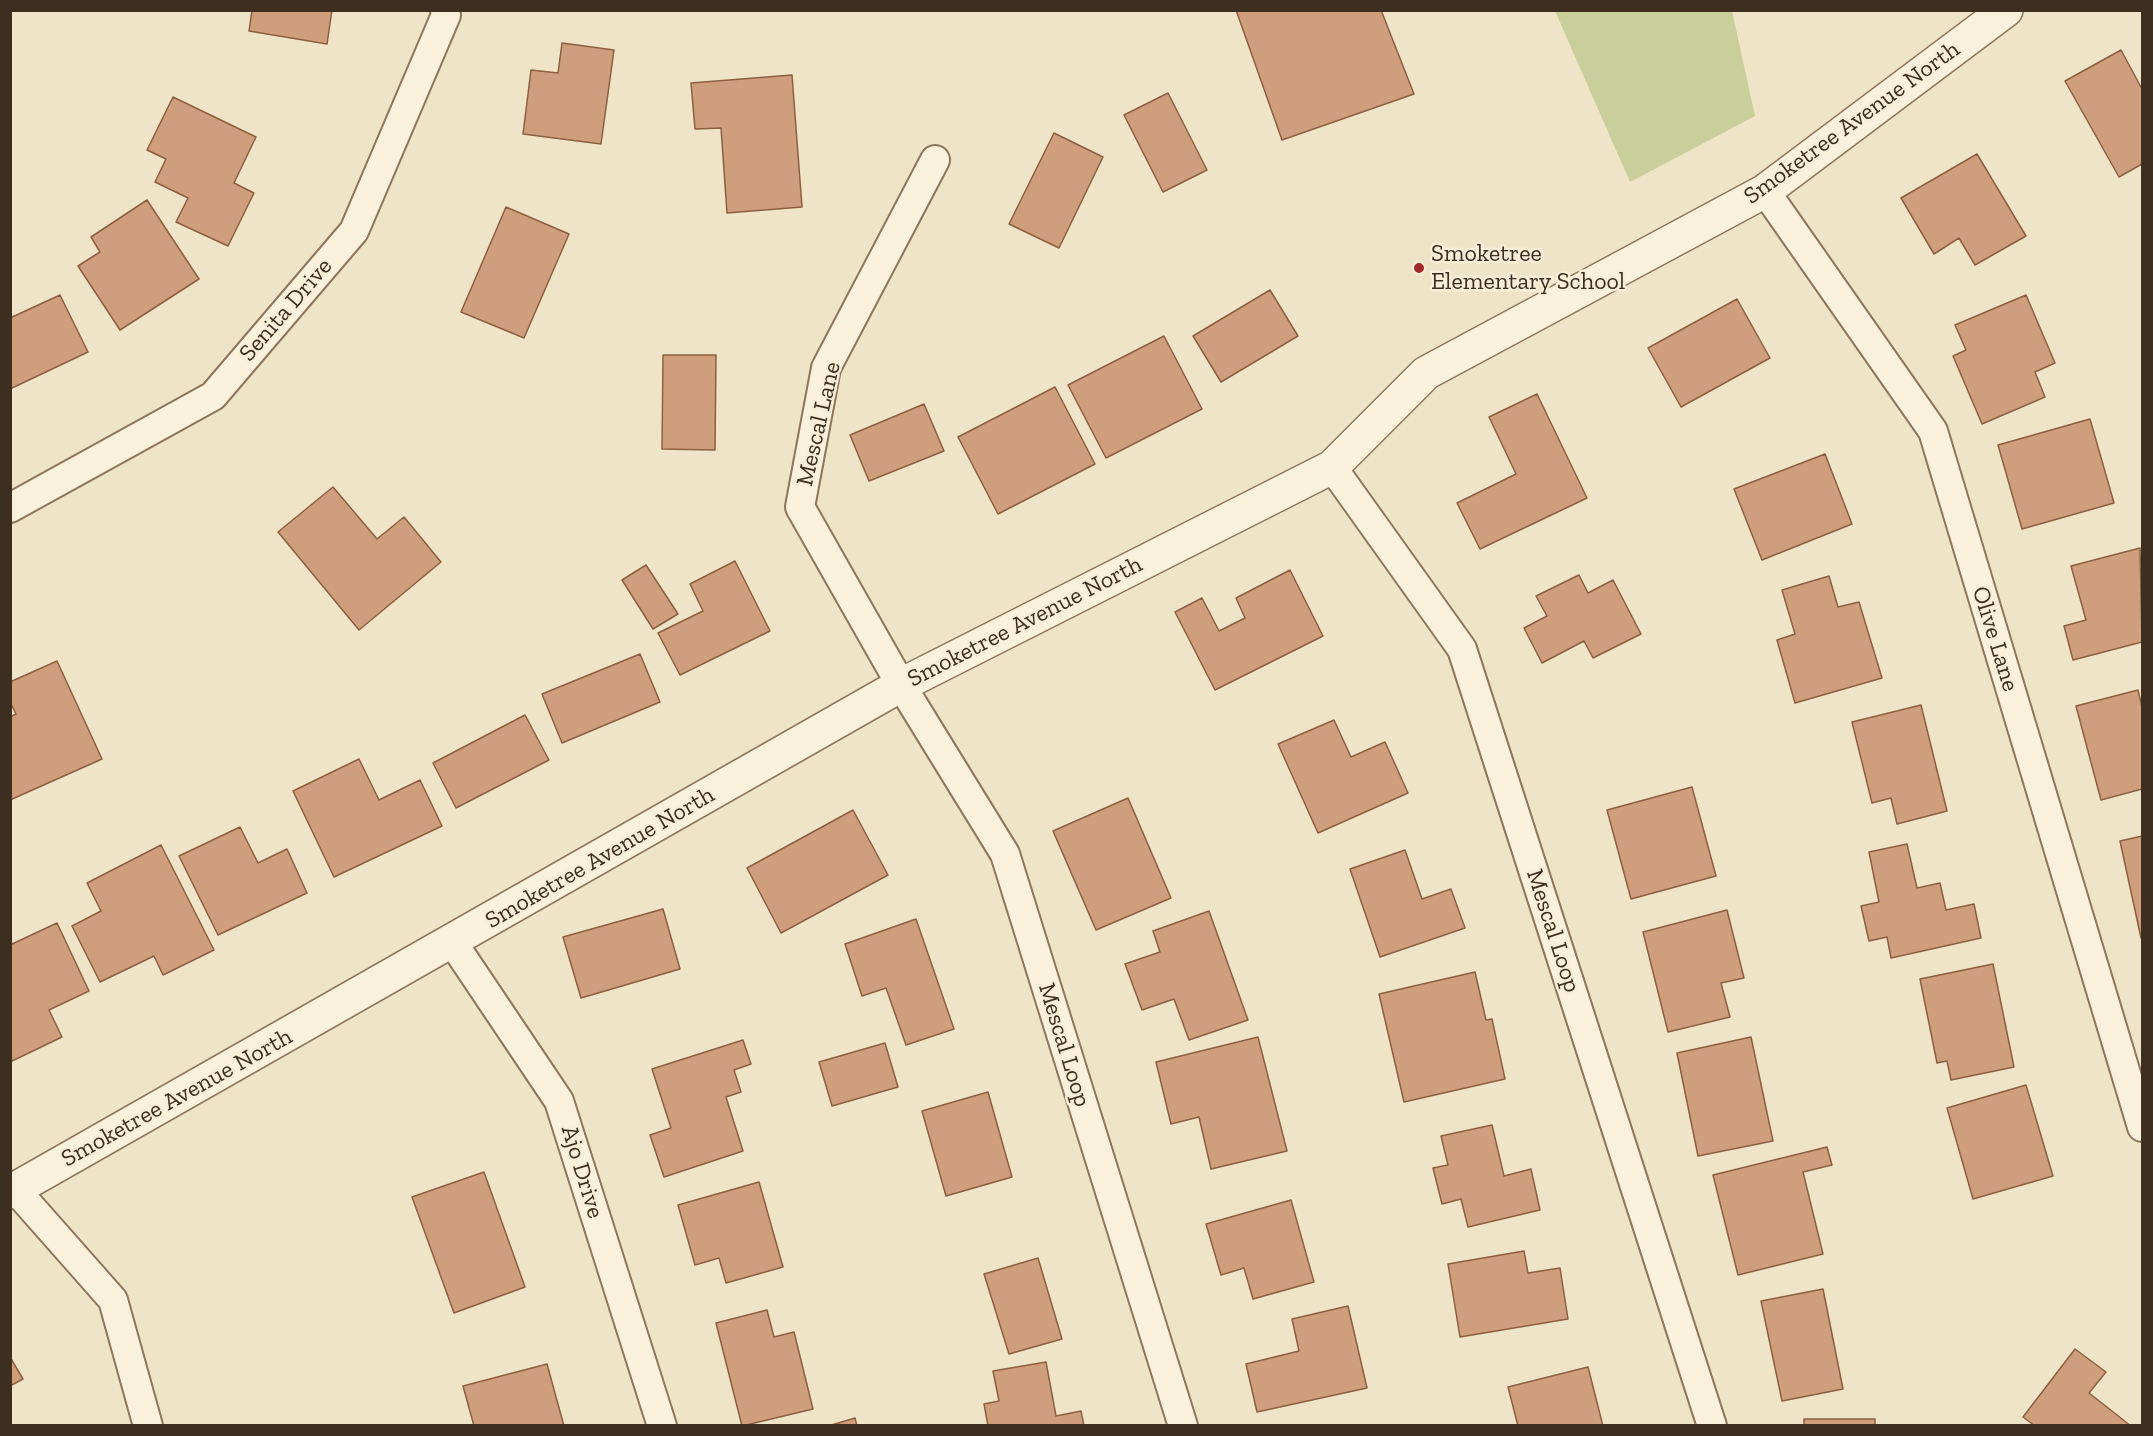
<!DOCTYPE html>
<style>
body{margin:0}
#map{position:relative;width:2153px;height:1436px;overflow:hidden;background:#f0e4c8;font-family:"Zilla Slab",serif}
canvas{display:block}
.frame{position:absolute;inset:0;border:12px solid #3d2e20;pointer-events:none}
</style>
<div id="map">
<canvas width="2153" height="1436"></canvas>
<div class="frame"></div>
</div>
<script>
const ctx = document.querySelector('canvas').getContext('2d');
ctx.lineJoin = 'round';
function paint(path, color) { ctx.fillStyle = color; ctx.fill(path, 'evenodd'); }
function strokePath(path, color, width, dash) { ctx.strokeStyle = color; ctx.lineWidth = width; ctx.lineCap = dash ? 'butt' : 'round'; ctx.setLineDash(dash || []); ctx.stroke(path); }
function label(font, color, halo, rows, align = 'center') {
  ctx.font = font + ' "Zilla Slab",serif'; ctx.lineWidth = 5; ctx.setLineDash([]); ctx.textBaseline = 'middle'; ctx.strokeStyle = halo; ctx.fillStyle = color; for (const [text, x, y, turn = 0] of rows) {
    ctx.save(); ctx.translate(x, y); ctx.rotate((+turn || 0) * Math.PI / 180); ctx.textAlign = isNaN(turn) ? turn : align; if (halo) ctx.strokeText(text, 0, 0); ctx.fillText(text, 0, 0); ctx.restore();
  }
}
paint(new Path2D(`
 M1555 11H1732L1755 116 1630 182Z`), '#c9cf9b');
const building = new Path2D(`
 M252 10H332L327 44 249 31Z
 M1236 10H1381L1414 94 1282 140Z
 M562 43 614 50 601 144 523 134 531 70 558 73Z
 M2121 50 2142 89V164L2119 177 2065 81Z
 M792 75 802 207 727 213 721 128 695 129 691 83Z
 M1168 93 1207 170 1163 192 1124 115Z
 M173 97 256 137 234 183 254 193 228 246 176 222 188 198 155 182 166 159 147 150Z
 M1054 133 1103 157 1059 248 1009 224Z
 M1977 154 2026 236 1975 265 1959 238 1934 254 1901 198Z
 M147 200 199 279 120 330 78 266 100 252 91 237Z
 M506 207 569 234 524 338 461 312Z
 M1270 290 1298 336 1221 382 1193 336Z
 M60 295 88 352 10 389V318Z
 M2026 295 2055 363 2035 372 2045 397 1982 424 1953 356 1966 350 1955 325Z
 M1737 299 1770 358 1681 407 1648 348Z
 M1164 336 1202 409 1106 458 1068 385Z
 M663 355H716L715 450 662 449Z
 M1055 387 1095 464 998 514 958 437Z
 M1537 394 1587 498 1480 549 1457 503 1516 474 1489 417Z
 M924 404 944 451 869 481 850 435Z
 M2090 419 2114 503 2022 529 1998 445Z
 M1825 454 1852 524 1762 560 1734 489Z
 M333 487 377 539 404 517 441 562 359 630 278 532Z
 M2140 548 2142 642 2073 660 2064 626 2086 620 2071 566Z
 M735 561 770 631 680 675 658 633 703 611 690 584Z
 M646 565 678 614 653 629 622 580Z
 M1290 570 1323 636 1215 690 1175 612 1202 598 1219 631 1245 618 1236 598Z
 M1579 575 1588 593 1613 580 1641 634 1593 658 1584 641 1542 663 1524 628 1547 616 1536 596Z
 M1829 576 1838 607 1859 602 1882 678 1795 703 1777 640 1795 634 1782 590Z
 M640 654 660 702 562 743 542 694Z
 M57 661 102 759 10 800V717L16 714 10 702V682Z
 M2138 690 2142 707V789L2101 800 2076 706Z
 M1921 705 1947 811 1897 824 1891 798 1872 803 1852 722Z
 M525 715 549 760 456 808 433 763Z
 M1334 720 1351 757 1385 742 1408 793 1318 833 1278 744Z
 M359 759 379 800 420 780 442 826 334 877 293 791Z
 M1692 787 1716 876 1631 899 1607 810Z
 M1128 798 1171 898 1096 930 1053 831Z
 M853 810 888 875 781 933 747 868Z
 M240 827 258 863 287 849 307 893 218 935 179 856Z
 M2142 836V938H2141L2120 841Z
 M1907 844 1917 888 1940 883 1946 910 1974 904 1981 938 1891 958 1887 937 1869 941 1861 906 1879 902 1869 852Z
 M161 845 214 950 163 975 154 956 100 982 72 926 101 911 87 883Z
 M1405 850 1422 899 1451 889 1465 928 1380 957 1350 869Z
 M663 909 680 969 581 998 563 937Z
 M1727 910 1744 978 1721 983 1730 1017 1668 1032 1643 932Z
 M1209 911 1248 1020 1189 1040 1174 999 1142 1010 1125 964 1160 952 1153 931Z
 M916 919 954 1029 906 1045 886 988 862 996 845 944Z
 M57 923 89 991 49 1010 62 1037 10 1062V945Z
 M1993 964 2014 1067 1951 1080 1947 1061 1937 1063 1920 979Z
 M1475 972 1486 1020 1492 1019 1505 1079 1404 1102 1379 994Z
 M1258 1037 1287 1151 1211 1169 1199 1117 1171 1124 1156 1062Z
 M1751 1037 1773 1141 1698 1156 1677 1053Z
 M743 1040 751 1064 734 1070 741 1092 726 1097 743 1151 664 1177 650 1135 671 1128 652 1069Z
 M885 1043 898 1087 832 1106 819 1062Z
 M2026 1085 2053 1176 1973 1199 1947 1108Z
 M988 1092 1012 1177 946 1196 922 1111Z
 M1492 1125 1504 1176 1531 1169 1540 1210 1468 1227 1461 1199 1442 1204 1433 1168 1448 1165 1441 1136Z
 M1827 1147 1832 1165 1803 1172 1823 1254 1738 1275 1713 1175Z
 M484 1172 525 1287 454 1313 412 1197Z
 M759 1182 783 1267 726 1283 719 1258 695 1265 678 1205Z
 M1291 1200 1314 1282 1253 1299 1244 1268 1221 1275 1206 1224Z
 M1524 1251 1528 1273 1560 1268 1568 1319 1460 1337 1448 1264Z
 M1038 1258 1062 1339 1009 1354 984 1274Z
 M1823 1289 1843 1389 1782 1401 1761 1301Z
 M1348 1306 1367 1388 1257 1412 1246 1364 1299 1351 1292 1319Z
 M767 1310 774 1337 794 1332 813 1409 742 1426 716 1323Z
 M2075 1349 2106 1372 2089 1393 2131 1426H2035L2023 1417Z
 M10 1357 23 1379 10 1386Z
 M1046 1362 1056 1416 1081 1411 1084 1426H988L984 1404 999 1401 993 1371Z
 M547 1364 564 1426H474L463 1386Z
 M1588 1367 1603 1426H1518L1508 1387Z
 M855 1418 857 1426H828Z
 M1804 1419H1875V1426H1804Z`);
paint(building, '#cf9f7d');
strokePath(building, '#8d5f41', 1.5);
const minor = new Path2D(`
 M935 160 826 368 800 507 901 685 1005 854 1183 1426
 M1765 191 1933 431 2142 1127
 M1332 467 1462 649 1712 1426
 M10 508 213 396 354 231 446 15 445 10
 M453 943 559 1101 662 1426
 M15 1189 113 1300 148 1426`);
const tertiary = new Path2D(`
 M10 1192 901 685 1332 467 1426 373 1765 191 2006 10`);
strokePath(minor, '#8d765c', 32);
strokePath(tertiary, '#8d765c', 36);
strokePath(minor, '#faf1dc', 28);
strokePath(tertiary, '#faf1dc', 33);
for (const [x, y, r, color] of [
 [1419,268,6,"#9e2a2b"]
]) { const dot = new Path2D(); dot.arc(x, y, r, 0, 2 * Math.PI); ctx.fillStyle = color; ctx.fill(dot); strokePath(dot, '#f7eed8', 2); }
label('24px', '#3d2e20', '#f7eed8', [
 ["Smoketree Avenue North",1852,123,-36],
 ["Senita Drive",286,310,-49],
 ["Mescal Lane",819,424,-77],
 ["Smoketree Avenue North",1025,622,-27],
 ["Olive Lane",1995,639,73],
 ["Smoketree Avenue North",600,858,-30],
 ["Mescal Loop",1553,931,72],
 ["Mescal Loop",1064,1045,73],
 ["Smoketree Avenue North",177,1098,-29],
 ["Ajo Drive",582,1172,73]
]);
label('24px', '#3d2e20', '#f7eed8', [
 ["Smoketree",1431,254],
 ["Elementary School",1431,282]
], 'left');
</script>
